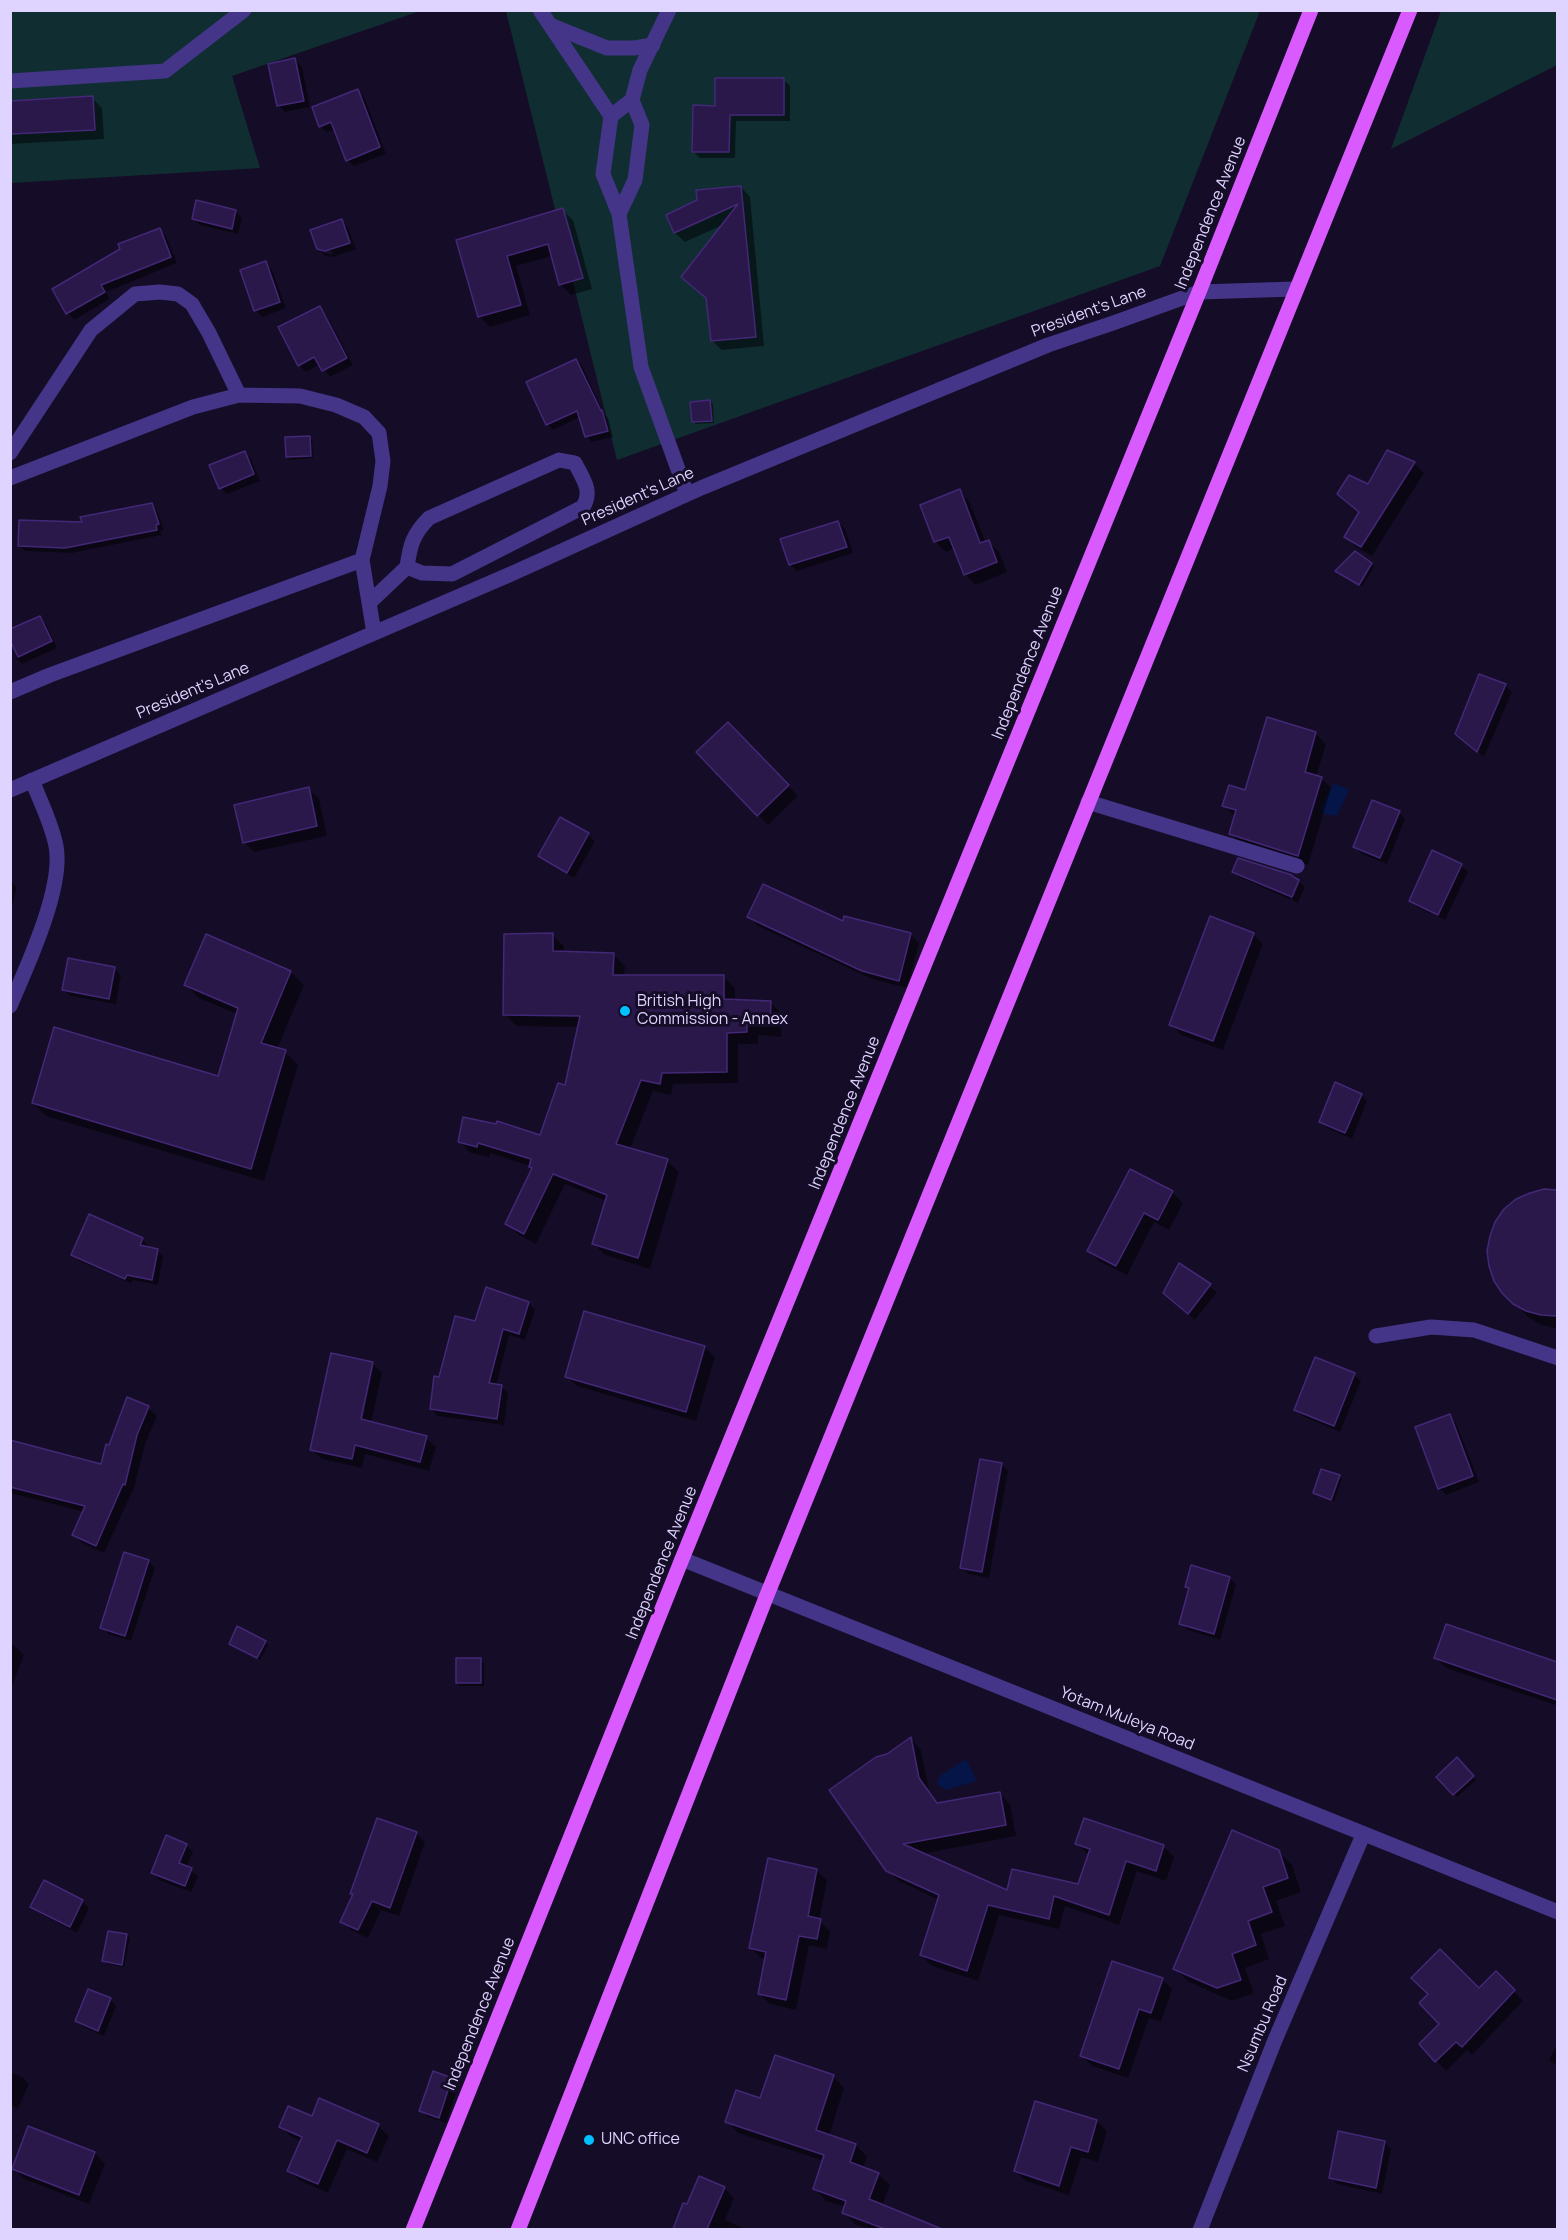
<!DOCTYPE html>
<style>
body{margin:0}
#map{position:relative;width:1568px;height:2240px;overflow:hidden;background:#150d27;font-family:Manrope,sans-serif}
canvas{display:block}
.frame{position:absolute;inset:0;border:12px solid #dfd3ff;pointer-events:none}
</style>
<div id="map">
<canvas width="1568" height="2240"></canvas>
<div class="frame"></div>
</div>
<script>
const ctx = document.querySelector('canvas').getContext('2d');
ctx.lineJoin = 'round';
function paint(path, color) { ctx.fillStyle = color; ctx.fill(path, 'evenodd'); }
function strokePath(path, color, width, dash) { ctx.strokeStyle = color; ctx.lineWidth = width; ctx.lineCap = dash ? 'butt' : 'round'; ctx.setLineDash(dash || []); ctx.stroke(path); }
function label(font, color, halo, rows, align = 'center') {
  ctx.font = font + ' Manrope,sans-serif'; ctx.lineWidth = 6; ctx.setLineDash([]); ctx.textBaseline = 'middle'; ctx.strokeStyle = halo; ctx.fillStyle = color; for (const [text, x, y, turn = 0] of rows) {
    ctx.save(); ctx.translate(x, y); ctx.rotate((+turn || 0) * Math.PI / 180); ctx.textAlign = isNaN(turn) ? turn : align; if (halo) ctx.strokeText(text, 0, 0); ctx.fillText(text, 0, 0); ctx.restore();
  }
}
paint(new Path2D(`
 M11 11H420L232 76 260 168 11 183Z
 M506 11H1260L1160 266 617 460Z
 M1441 11H1557V65L1391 149Z`), '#102e31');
paint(new Path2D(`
 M1334 783 1349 790 1337 816 1324 814 1321 808Z
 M966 1759 977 1781 945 1790 944 1788 939 1786 937 1782 941 1775Z`), '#061547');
paint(new Path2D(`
 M295 60 302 67 310 107 285 112 278 105Z
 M783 79 790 86V121H736L735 158H700L693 151 716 107Z
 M358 91 364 97 386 154 354 166 347 160 336 129 327 132 320 126Z
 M92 98 102 108 104 139 10 144V102Z
 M741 187 750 197 764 346 722 350 712 341 708 300 683 277 725 224 685 242 675 233 668 216Z
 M562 210 573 220 592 289 571 295 561 285 552 256 516 266 530 315 490 327 480 317 457 241Z
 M235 211 242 218 238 234 200 225 194 219Z
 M342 221 348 228 356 249 333 257 325 256 322 252 332 255 333 252 321 249V251L318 249Z
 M159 229 166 236 177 263 106 292 110 299 74 320 68 313 54 290Z
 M266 263 272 270 286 308 262 317 256 310Z
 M319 307 326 314 353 365 330 377 320 364 306 372 299 365Z
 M576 360 582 366 604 414 608 418 613 437 592 442 586 436 580 417 553 430 547 424Z
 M710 401 713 404 714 423 696 424 693 421Z
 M309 437 312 440 313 458 290 460 287 457Z
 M244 452 251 459 260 481 227 494 220 488Z
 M1414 463 1424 473 1372 556 1356 547 1346 536 1360 513 1350 504Z
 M959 491 969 501 986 543 989 542 999 552 1007 572 976 585 965 575 955 548 946 552 935 541Z
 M151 505 157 511 164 530 160 531 162 535 72 553 25 551 20 546 83 524Z
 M838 522 845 529 853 553 797 571 790 564Z
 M1371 565 1374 567 1362 587 1340 574Z
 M39 617 46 624 57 648 22 664 16 658 17 627Z
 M1505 685 1512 692 1484 757 1457 734Z
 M1268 719 1316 734 1326 744 1316 777 1321 778 1331 788 1308 865 1241 844 1231 834 1234 816 1224 805 1246 792Z
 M728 724 798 796 768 825 699 752Z
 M309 789 319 799 327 836 254 852 244 842Z
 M1399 812 1405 819 1387 864 1362 854 1355 847Z
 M561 819 588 835 595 841 574 878 547 862 540 856Z
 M1461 866 1468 872 1445 920 1417 907 1411 900Z
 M1234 872 1297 880 1289 899 1241 878Z
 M10 881 17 887 10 914Z
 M1300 882 1305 887 1298 903 1292 900Z
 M749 917 844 923 910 934 919 943 907 988 872 979 758 926Z
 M1253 934 1263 944 1223 1050 1181 1035 1171 1024Z
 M552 935 564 946V953L613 954 625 966 624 976H723L735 988V1001L771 1003 782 1014 781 1037 758 1035V1044H738V1083L673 1084 671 1095 653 1091 630 1149 667 1161 679 1172 650 1269 605 1255 594 1244 606 1201 565 1184 536 1244 519 1235 507 1224 533 1170 530 1166 490 1153 489 1157 471 1153 459 1141 541 1137 566 1087 579 1027 516 1026 505 1014Z
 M207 936 291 972 304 985 277 1049 285 1052 298 1065 264 1181 46 1116 33 1103 219 1078 237 1014 199 998 186 985Z
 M114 968 121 975 116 1004 70 996 63 989Z
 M1361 1095 1367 1101 1352 1139 1327 1128 1320 1122Z
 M1131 1171 1173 1193 1183 1203 1169 1230 1154 1222 1127 1275 1099 1261 1089 1251Z
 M1545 1191H1558V1329L1541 1325 1528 1317 1503 1292Z
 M90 1216 142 1239 148 1245 147 1248 157 1250 163 1256 158 1285 133 1280 131 1283 79 1261 73 1255Z
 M1180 1266 1217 1292 1195 1320 1171 1300Z
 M529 1303 535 1310 525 1340 509 1335 496 1386H501L508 1393 504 1425 438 1416 431 1409 440 1378 476 1323Z
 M704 1347 715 1357 696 1421 577 1386 566 1376Z
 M1316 1359 1354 1375 1361 1381 1340 1432 1302 1416 1296 1410Z
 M372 1363 382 1373 371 1423 426 1438 436 1447 429 1471 365 1454 362 1468 322 1459 312 1450ZM370 1368H373L361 1427 358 1426Z
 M128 1399 148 1408 157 1416 145 1444 133 1492H132L104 1553 82 1543 74 1535 84 1512 10 1493V1442L102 1466Z
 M1449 1416 1456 1423 1479 1482 1446 1495 1439 1488Z
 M981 1461 1002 1465 1008 1471 989 1578 968 1574 962 1567Z
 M1339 1476 1342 1479 1334 1502 1314 1493Z
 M148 1561 155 1568 131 1641 108 1634 102 1627Z
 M1230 1578 1236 1585 1220 1640 1188 1630 1181 1624 1190 1590 1186 1586Z
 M1447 1626 1558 1663V1706L1446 1668 1436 1658Z
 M10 1642 24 1655 10 1692Z
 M265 1642 268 1645 260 1660 230 1643Z
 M481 1660 484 1663V1686H460L457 1683Z
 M911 1739 921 1750 929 1791 939 1805 1000 1794 1010 1804 1016 1836 921 1854 1008 1892 1079 1886 1089 1855 1077 1844 1163 1846 1174 1857 1166 1881 1137 1871 1119 1925 1065 1906 1059 1929 999 1915 978 1981 932 1966 921 1955 939 1900 899 1881 887 1870V1756Z
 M1457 1759 1476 1780 1457 1797 1438 1777Z
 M416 1833 425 1842 399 1916 381 1910 368 1938 351 1930 342 1921 354 1895 352 1893Z
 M186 1845 193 1852 186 1868 198 1876 191 1892 159 1880 153 1873Z
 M1278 1851 1292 1865 1301 1892 1276 1901 1285 1926 1261 1934 1269 1959 1245 1968 1254 1993 1232 2001 1189 1982 1175 1969Z
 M816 1870 827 1880 819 1921 830 1931 827 1949 809 1945 796 2010 770 2004 759 1994 766 1959 761 1958 751 1948Z
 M45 1882 82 1901 89 1908 77 1933 39 1913 32 1907Z
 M127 1935 130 1938 124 1967 107 1964 104 1961Z
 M1496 1973 1523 2001 1472 2055 1467 2050 1446 2071 1421 2044Z
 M1162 1979 1172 1989 1161 2022 1149 2018 1128 2078 1092 2066 1082 2056Z
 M110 1999 116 2006 104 2036 83 2027 77 2021Z
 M1558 2043V2063L1555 2062 1558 2067 1549 2060Z
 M10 2072 22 2077 29 2084 18 2109 10 2105Z
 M833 2076 844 2088 829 2136 856 2145 867 2157 863 2168 878 2174 890 2185 882 2206 940 2230H869L855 2224 844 2212 846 2207 826 2201 815 2189 824 2161 738 2133 727 2121 761 2100Z
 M452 2079 458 2086 446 2123 428 2117 421 2110Z
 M313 2118 378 2126 389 2136 377 2162 347 2149 328 2193 299 2180 289 2170 301 2141 291 2137 281 2127Z
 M1097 2121 1107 2131 1098 2162 1081 2157 1069 2195 1026 2181 1015 2171Z
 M29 2128 95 2153 105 2164 89 2204 24 2179 14 2169Z
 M1385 2143 1391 2149 1382 2194 1337 2184 1330 2177Z
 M724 2188 734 2198 725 2220 748 2230H674L683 2205 688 2206Z`), '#0007');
const building = new Path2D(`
 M295 58 304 101 277 106 268 64Z
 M715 78H784V115H730L729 152H692L693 105 715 106Z
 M358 89 380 147 346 161 331 122 319 127 312 107Z
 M93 96 95 130 10 134V101Z
 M741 186 756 337 711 341 706 298 681 277 738 204 674 233 666 215 697 200 696 190Z
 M196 200 236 210 232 229 192 219Z
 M563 208 583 278 559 285 548 244 507 256 521 305 478 317 456 240Z
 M342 219 350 243 325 251 317 249 310 230Z
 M160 228 171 257 101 285 105 292 66 314 52 289 120 249 118 244Z
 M266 261 280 302 254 311 240 270Z
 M320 306 347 358 322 371 314 357 298 366 278 327Z
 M576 359 601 411 602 410 608 431 585 437 577 411 546 425 526 382Z
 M710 400 712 421 692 422 690 402Z
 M310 436 311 456 286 457 285 437Z
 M1387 450 1415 462 1361 547 1344 537 1359 512 1337 494 1349 475 1368 484Z
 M245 451 254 474 219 489 209 465Z
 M960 489 980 543 989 540 997 562 964 575 949 537 934 542 920 505Z
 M152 503 159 524 156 525 157 530 65 548 18 546 19 520 82 522 80 517Z
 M838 521 847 547 789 565 780 539Z
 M1355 551 1372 563 1359 585 1335 571Z
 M40 616 52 641 18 657 10 640V629Z
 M1479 674 1506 684 1477 752 1455 734Z
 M1267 717 1316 732 1305 772 1322 777 1298 856 1229 834 1236 810 1222 806 1229 785 1245 790Z
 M728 722 789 785 757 816 696 752Z
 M309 787 317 826 243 843 234 805Z
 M1372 800 1400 811 1380 858 1353 847Z
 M560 817 589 833 567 873 538 856Z
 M1432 850 1462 864 1438 915 1409 901Z
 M1238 858 1292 875V876L1299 880 1292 897 1232 872Z
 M763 884 843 921 844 916 911 933 899 981 862 971 747 917Z
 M1210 916 1254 933 1213 1041 1169 1025Z
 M553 933V951L614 953 613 975H724V999L771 1001 770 1026 747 1024V1032L727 1033V1072L662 1073 660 1084 641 1080 616 1144 668 1159 638 1258 592 1244 607 1195 553 1174 524 1234 505 1224 532 1168 529 1167 531 1159 478 1143 477 1147 458 1142 463 1117 496 1124 497 1121 540 1135 558 1083 565 1085 580 1016 503 1015 504 934Z
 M206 934 291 971 261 1043 286 1050 251 1169 32 1103 54 1027 218 1076 238 1008 184 985Z
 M68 958 115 967 109 999 62 990Z
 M1335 1082 1362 1094 1345 1133 1319 1122Z
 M1130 1169 1173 1191 1158 1220 1144 1213 1116 1266 1087 1251Z
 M1544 1189 1557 1190V1316L1541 1315 1526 1311 1513 1304 1502 1293 1494 1281 1489 1266 1487 1251 1490 1236 1495 1222 1504 1209 1516 1199 1530 1193Z
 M89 1214 143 1238 140 1245 158 1249 152 1280 127 1275 125 1279 71 1255Z
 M1179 1263 1211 1284 1188 1314 1163 1293Z
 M486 1287 529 1302 519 1334 503 1329 489 1383 502 1385 497 1419 430 1409 434 1376 439 1377 455 1316 475 1321Z
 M584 1311 705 1346 686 1412 565 1377Z
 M331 1353 373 1362 361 1419 427 1436 420 1462 355 1445 352 1459 310 1450Z
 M1315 1357 1355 1373 1334 1426 1294 1410Z
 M127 1397 149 1406 137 1435 125 1485 123 1484 96 1546 72 1535 85 1506 10 1487V1440L101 1464 106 1444 109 1445Z
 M1450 1414 1473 1476 1438 1489 1415 1427Z
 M980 1459 1002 1463 982 1572 960 1568Z
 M1321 1469 1340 1475 1331 1500 1313 1493Z
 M124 1552 149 1560 125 1636 100 1628Z
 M1191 1565 1230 1577 1214 1634 1179 1624 1189 1588 1185 1587Z
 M1446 1624 1557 1662V1700L1434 1658Z
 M237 1626 266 1641 257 1658 229 1644Z
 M456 1658H481V1683H456Z
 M911 1737 919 1778 937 1803 1000 1792 1006 1825 903 1844 1007 1890 1012 1869 1078 1884 1090 1849 1075 1844 1084 1818 1164 1845 1156 1871 1126 1861 1109 1915 1054 1896 1049 1919 988 1905 967 1971 920 1955 939 1895 886 1871 829 1790 876 1757 887 1754Z
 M1457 1757 1474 1776 1453 1795 1436 1777Z
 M377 1818 417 1832 390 1908 372 1901 358 1930 340 1922 353 1894H350Z
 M1232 1830 1279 1850 1288 1878 1263 1887 1272 1912 1248 1921 1256 1945 1232 1954 1241 1980 1217 1988 1173 1969Z
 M166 1835 187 1844 179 1863 192 1868 185 1886 151 1873Z
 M768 1858 817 1869 808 1916 821 1919 817 1939 799 1936 786 2000 758 1994 766 1952 749 1948Z
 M44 1880 83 1900 70 1927 30 1907Z
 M108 1931 127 1934 122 1965 102 1961Z
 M1440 1949 1479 1988 1496 1971 1515 1990 1462 2047 1456 2042 1435 2062 1419 2044 1439 2024 1419 2003 1428 1994 1411 1978Z
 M1112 1961 1163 1978 1151 2013 1139 2009 1119 2069 1080 2056Z
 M88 1989 111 1998 98 2031 75 2021Z
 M775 2055 834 2075 816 2130 856 2144 850 2162 879 2173 869 2199 942 2229H885L842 2213 846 2201 813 2189 824 2155 725 2122 736 2090 760 2098Z
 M433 2071 452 2078 439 2118 419 2111Z
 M319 2098 379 2124 367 2153 337 2140 318 2184 287 2171 302 2137 279 2127 288 2106 312 2116Z
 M1035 2101 1097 2120 1088 2152 1071 2147 1059 2186 1014 2171Z
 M28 2126 95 2152 79 2195 12 2169Z
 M1338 2131 1385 2141 1376 2188 1329 2178Z
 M699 2176 725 2187 707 2229H673L683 2203 687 2204Z`);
paint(building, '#291849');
strokePath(building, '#432877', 1.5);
strokePath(new Path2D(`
 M540 10 611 116
 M669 10 640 70 632 100 611 116 603 174 619 214 641 367 687 494
 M550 25 607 48H634L653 45
 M10 81 165 71 244 10
 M619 214 635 180 642 125 632 100
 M10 453 91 330 135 294 160 292 178 294 192 304 209 333 239 395
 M10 478 193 407 239 395 300 396 336 405 364 417 379 433 383 461 380 486 362 560 374 633
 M369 603 407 567C410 545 413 534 429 518L559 460 575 463C583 479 593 491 583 507L452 574 422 573 407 567
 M10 692 50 675 362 560
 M10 790 511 574 701 488 1048 345 1116 322 1199 292 1295 289
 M1088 802 1297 866
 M10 1006C27 966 64 888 56 846 52 824 40 801 32 780
 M1376 1336 1431 1327 1474 1330 1558 1358
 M682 1559 1558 1912
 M1200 2230 1275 2040 1363 1835`), '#443589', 15);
strokePath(new Path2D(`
 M413 2230 682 1559 1199 292 1311 10
 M518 2230 767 1595 1410 10`), '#d95aff', 15);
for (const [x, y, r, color] of [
 [625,1011,6,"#00c0fe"],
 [589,2140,6,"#00c0fe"]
]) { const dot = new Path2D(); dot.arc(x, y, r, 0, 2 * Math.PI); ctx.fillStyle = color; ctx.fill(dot); strokePath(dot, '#150d27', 2); }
label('16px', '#dfd3ff', '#150d27', [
 ["Independence Avenue",1211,213,-68],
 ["President's Lane",1089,312,-20],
 ["President's Lane",638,497,-24],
 ["Independence Avenue",1028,663,-68],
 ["President's Lane",193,691,-23],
 ["Independence Avenue",845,1113,-68],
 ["Independence Avenue",662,1563,-68],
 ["Yotam Muleya Road",1127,1719,22],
 ["Independence Avenue",480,2014,-68],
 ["Nsumbu Road",1263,2024,-67]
]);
label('16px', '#dfd3ff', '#150d27', [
 ["British High",637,1002],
 ["Commission - Annex",637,1020],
 ["UNC office",601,2140]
], 'left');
</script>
